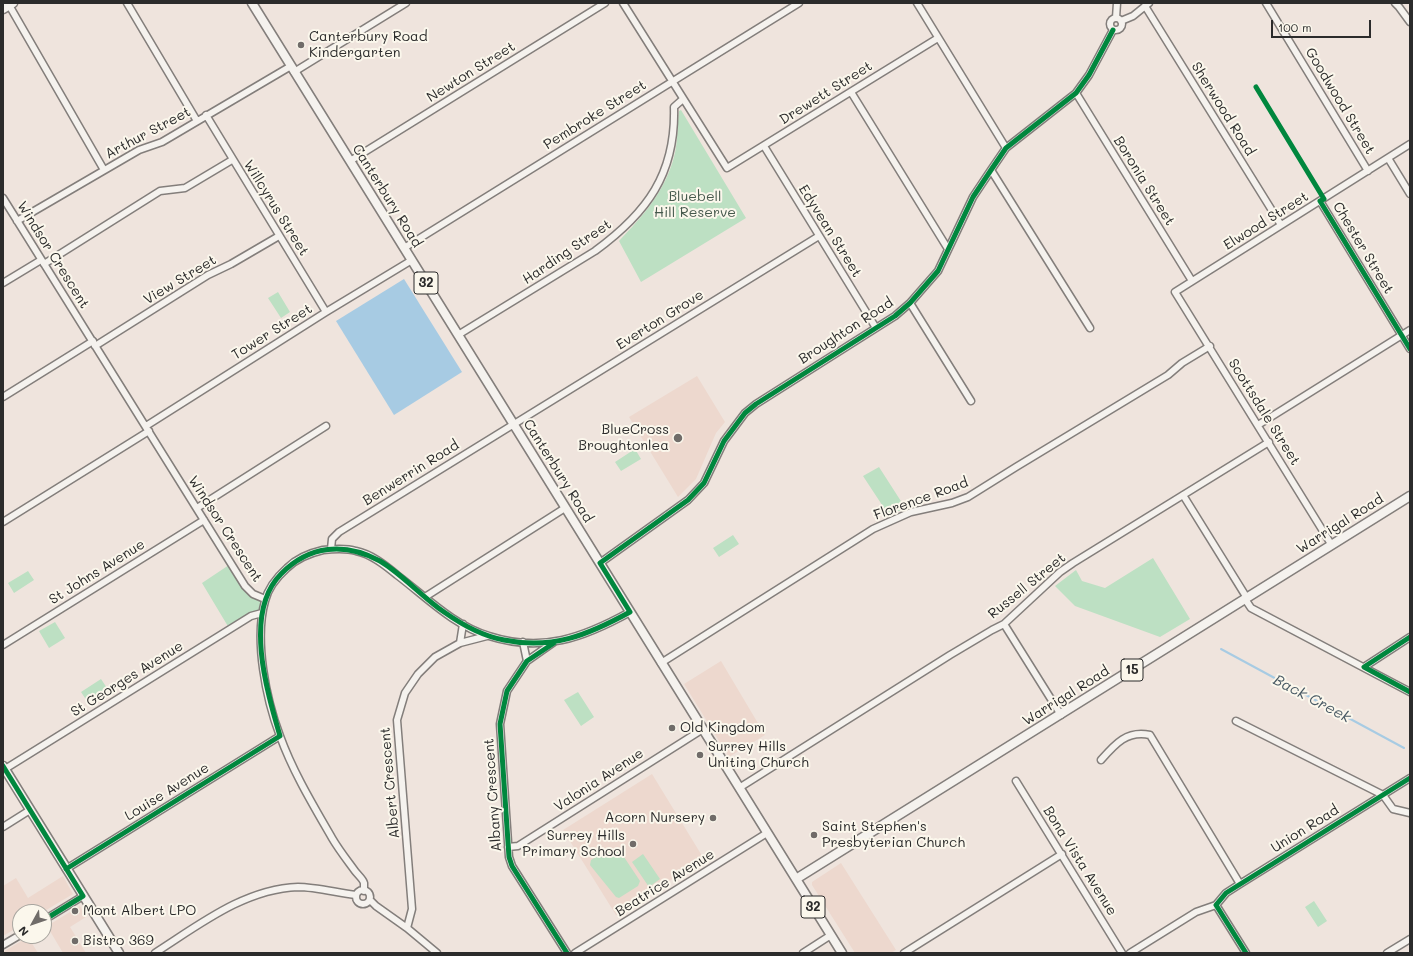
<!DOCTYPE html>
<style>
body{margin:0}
#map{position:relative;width:1413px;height:956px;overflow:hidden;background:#efe4dd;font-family:Mali,sans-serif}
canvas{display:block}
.frame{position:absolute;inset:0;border:4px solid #2b2b2b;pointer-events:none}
.north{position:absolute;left:12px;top:904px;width:40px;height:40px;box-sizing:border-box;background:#fbf7ec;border:1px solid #a8a59f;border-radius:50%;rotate:230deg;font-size:11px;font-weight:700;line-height:16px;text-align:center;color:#2b2b2b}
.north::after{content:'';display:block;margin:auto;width:14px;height:18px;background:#706c69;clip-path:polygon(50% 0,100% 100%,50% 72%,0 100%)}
.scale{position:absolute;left:1271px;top:20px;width:100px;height:18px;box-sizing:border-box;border:2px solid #2b2b2b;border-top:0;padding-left:5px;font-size:12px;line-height:14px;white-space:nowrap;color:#2b2b2b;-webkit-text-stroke:3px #fbf7ec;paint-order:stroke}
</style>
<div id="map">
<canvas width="1413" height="956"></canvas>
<div class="frame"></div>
<div class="north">N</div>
<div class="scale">100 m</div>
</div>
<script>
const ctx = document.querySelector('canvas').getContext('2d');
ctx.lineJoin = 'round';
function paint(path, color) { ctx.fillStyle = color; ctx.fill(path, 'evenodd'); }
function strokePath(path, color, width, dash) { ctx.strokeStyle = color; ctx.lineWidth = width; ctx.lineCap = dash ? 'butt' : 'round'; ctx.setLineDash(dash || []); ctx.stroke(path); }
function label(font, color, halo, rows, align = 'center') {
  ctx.font = font + ' Mali,sans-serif'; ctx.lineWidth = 4; ctx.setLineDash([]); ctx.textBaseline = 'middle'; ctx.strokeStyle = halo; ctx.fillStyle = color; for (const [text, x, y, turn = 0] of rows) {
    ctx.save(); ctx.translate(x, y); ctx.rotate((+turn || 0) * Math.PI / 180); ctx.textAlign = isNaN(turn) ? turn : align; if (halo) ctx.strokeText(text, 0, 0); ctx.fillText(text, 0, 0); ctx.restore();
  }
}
paint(new Path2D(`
 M697 376 725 422 716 433 696 479 678 497 629 417Z
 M721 661 765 735 729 757 684 684Z
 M652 774 704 859 616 915 563 830Z
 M841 863 896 950 891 953H855L812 885V882Z
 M63 876 73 894 43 912H20V926L3 936V886L16 878 28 898Z
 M80 906 86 917 70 927 86 953H63L47 926Z
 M28 937 38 953H3V952Z`), '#edd8ce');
paint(new Path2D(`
 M681 110 746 218 641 282 619 241C643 216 665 191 674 157 678 142 677 126 679 111Z
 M278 292 290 312 281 318 268 298Z
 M635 449 641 459 621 471 615 462Z
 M879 467 906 509 888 514 863 476Z
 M733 535 739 544 719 557 713 548Z
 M1153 558 1190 619 1160 637 1075 606 1055 586 1076 570 1082 581 1105 588Z
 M229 565 243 586 264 600 261 612 229 628 202 583Z
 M28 571 34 580 14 593 8 583Z
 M55 622 65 638 49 648 39 631Z
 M101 679 107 688 87 701 81 692Z
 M578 692 594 717 581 726 564 700Z
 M610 849 620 851 640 881 638 886 619 898 616 897 590 865 591 860Z
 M643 854 660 879 649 887 632 862Z
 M1314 901 1327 921 1318 927 1305 907Z`), '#bde0c3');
paint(new Path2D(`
 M404 279 462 372 394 415 336 321Z`), '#a7cbe3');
strokePath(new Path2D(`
 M1221 649 1404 748`), '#a7cbe3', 2);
const minor = new Path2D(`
 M127 3 197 121
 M623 3 727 168 938 38
 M917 3 1006 148
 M1266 3 1368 171
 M1395 3 1399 7 1410 22
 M9 5 104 170
 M1145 6 1281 225
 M1110 24a6 6 0 1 1 12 0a6 6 0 1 1-12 0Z
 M1116 18 1117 3
 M1121 21 1133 16 1149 3
 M294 72 406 3
 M851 92 948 249
 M1076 93 1192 281
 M206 115 326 312
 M764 146 876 328
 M1388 158 1410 194
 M350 161 605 3
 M991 170 1090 328
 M3 198 245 586 253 594 265 599
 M1320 201 1410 349
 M17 221 139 150 162 142 291 66
 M404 248 799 3
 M44 264 160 191 185 188 232 160
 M3 283 41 260
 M910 303 971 401
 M458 335 595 251C647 213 676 174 674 107L683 99
 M95 346 208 275 231 264 279 236
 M3 397 93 341
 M1258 425 1410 330
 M146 426 326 312 412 260
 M1183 495 1247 598
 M197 508 326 426
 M3 522 149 431
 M1331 544 1175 292 1410 144
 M331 549 332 539 339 532 819 236
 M600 563 688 500 704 483 724 441 745 413 756 404 876 328 895 316 910 303 938 271 973 197 991 170 1006 148 1076 93 1089 75 1113 30
 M425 597 565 508
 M1245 599 1251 608 1410 692
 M1004 624 1061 715
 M523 642 527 661
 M554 642 527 661 507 691 500 724 509 857 512 866 567 953
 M460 643 463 624
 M3 645 204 520
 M661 663 873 529 911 512 952 503 968 497 1016 467 1168 375 1182 363 1210 346
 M1364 667 1410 637
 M1236 721 1383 795 1393 809 1410 813
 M1101 760C1115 744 1127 730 1150 735L1240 884
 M5 769 251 616 262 613
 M1016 781 1122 953
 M739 788 950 655 992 630 1004 624 1060 572 1073 563 1269 442
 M3 827 30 810
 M508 847 518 846 703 729
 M66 869 280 736
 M356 897a7 7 0 1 1 14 0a7 7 0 1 1-14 0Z
 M364 891C364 888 364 886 364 883 363 879 358 875 355 871 347 860 339 850 332 838 313 805 293 772 280 736 266 699 254 640 265 601 268 588 277 577 287 568 296 559 310 553 323 550 333 549 346 548 356 551 371 554 385 565 397 575 425 596 454 626 489 636 542 653 583 638 630 612
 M370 900 376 906 407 928 437 953
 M1216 905 1246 953
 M44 920 83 896
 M407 928 412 909 397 720 405 693 418 674 435 657 460 643 487 636
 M3 945 20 935
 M155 953C199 925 244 889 298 887 316 887 338 893 356 895
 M575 953 767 833
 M803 953 831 935
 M904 953 1062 854
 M1130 953 1196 912 1216 905 1226 893 1240 884 1410 778
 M1387 953 1410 939`);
const major = new Path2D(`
 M252 3 842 953
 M3 9 13 3
 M3 766 119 953
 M796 879 1410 496`);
strokePath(minor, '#837e7b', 9);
strokePath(major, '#837e7b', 11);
strokePath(minor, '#f5f2ee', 6);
strokePath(major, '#f5f2ee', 8);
strokePath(new Path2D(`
 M1256 87 1324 199 1320 201 1410 349
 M1410 637 1364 667 1410 692
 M554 643 527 661 507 691 500 724 509 857 512 866 567 953
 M3 766 83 896 44 920
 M66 869 280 736C267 692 243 612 281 574 309 545 345 542 380 561 402 574 422 597 444 612 461 624 482 636 504 640 552 650 588 635 630 612L600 563 688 500 704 483 724 441 745 413 756 404 876 328 895 316 910 303 938 271 973 197 991 170 1006 148 1076 93 1089 75 1113 30
 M1246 953 1216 905 1226 893 1410 778`), '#00873e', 5);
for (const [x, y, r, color] of [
 [301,45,4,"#706c69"],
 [678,438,5,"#706c69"],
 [672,728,4,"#706c69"],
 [700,755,4,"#706c69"],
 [713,818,4,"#706c69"],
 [814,835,4,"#706c69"],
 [633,844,4,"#706c69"],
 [75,911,4,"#706c69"],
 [75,941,4,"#706c69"]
]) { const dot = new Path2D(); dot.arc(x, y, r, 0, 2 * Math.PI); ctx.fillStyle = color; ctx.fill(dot); strokePath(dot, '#fbf7ec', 1.5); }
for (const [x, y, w] of [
 [426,283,24],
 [1132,670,22],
 [813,907,24]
]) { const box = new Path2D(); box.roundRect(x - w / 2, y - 11, w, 22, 3); ctx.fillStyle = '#fbf7ec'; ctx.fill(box); strokePath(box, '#2b2b2b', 1); }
label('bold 13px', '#2b2b2b', null, [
 ["32",426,283],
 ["15",1132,670],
 ["32",813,907]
]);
label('14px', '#2b2b2b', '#fbf7ec', [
 ["Canterbury Road",309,37],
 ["Kindergarten",309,53],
 ["BlueCross",669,430,"right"],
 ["Broughtonlea",669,446,"right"],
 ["Old Kingdom",680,728],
 ["Surrey Hills",708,747],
 ["Uniting Church",708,763],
 ["Acorn Nursery",705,818,"right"],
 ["Saint Stephen's",822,827],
 ["Presbyterian Church",822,843],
 ["Surrey Hills",625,836,"right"],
 ["Primary School",625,852,"right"],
 ["Mont Albert LPO",83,911],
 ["Bistro 369",83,941]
], 'left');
label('14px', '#2b2b2b', '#fbf7ec', [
 ["Newton Street",471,72,-32],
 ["Drewett Street",826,93,-32],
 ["Goodwood Street",1340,101,59],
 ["Sherwood Road",1223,109,58],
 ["Pembroke Street",595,115,-32],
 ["Arthur Street",148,133,-28],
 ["Boronia Street",1144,181,58],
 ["Canterbury Road",387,196,58],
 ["Willcyrus Street",276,208,58],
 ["Elwood Street",1266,221,-32],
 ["Edyvean Street",830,231,58],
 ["Chester Street",1363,248,59],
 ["Harding Street",567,252,-34],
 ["Windsor Crescent",53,255,58],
 ["View Street",180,280,-31],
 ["Everton Grove",660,320,-32],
 ["Broughton Road",846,331,-33],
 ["Tower Street",272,332,-32],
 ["Scottsdale Street",1264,412,58],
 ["Canterbury Road",558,471,58],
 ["Benwerrin Road",411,473,-32],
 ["Florence Road",921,499,-20],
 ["Warrigal Road",1340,524,-32],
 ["Windsor Crescent",225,529,57],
 ["St Johns Avenue",97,572,-32],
 ["Russell Street",1027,586,-39],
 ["St Georges Avenue",127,679,-32],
 ["Warrigal Road",1066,696,-32],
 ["Valonia Avenue",599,780,-33],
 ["Albert Crescent",390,783,-95],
 ["Louise Avenue",167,792,-32],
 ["Albany Crescent",493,795,-94],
 ["Union Road",1305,829,-32],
 ["Bona Vista Avenue",1080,861,58],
 ["Beatrice Avenue",665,883,-32]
]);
label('14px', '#45584c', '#fbf7ec', [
 ["Bluebell",695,197],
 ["Hill Reserve",695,213]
]);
label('italic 15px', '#475863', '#fbf7ec', [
 ["Back Creek",1312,699,28]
]);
</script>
